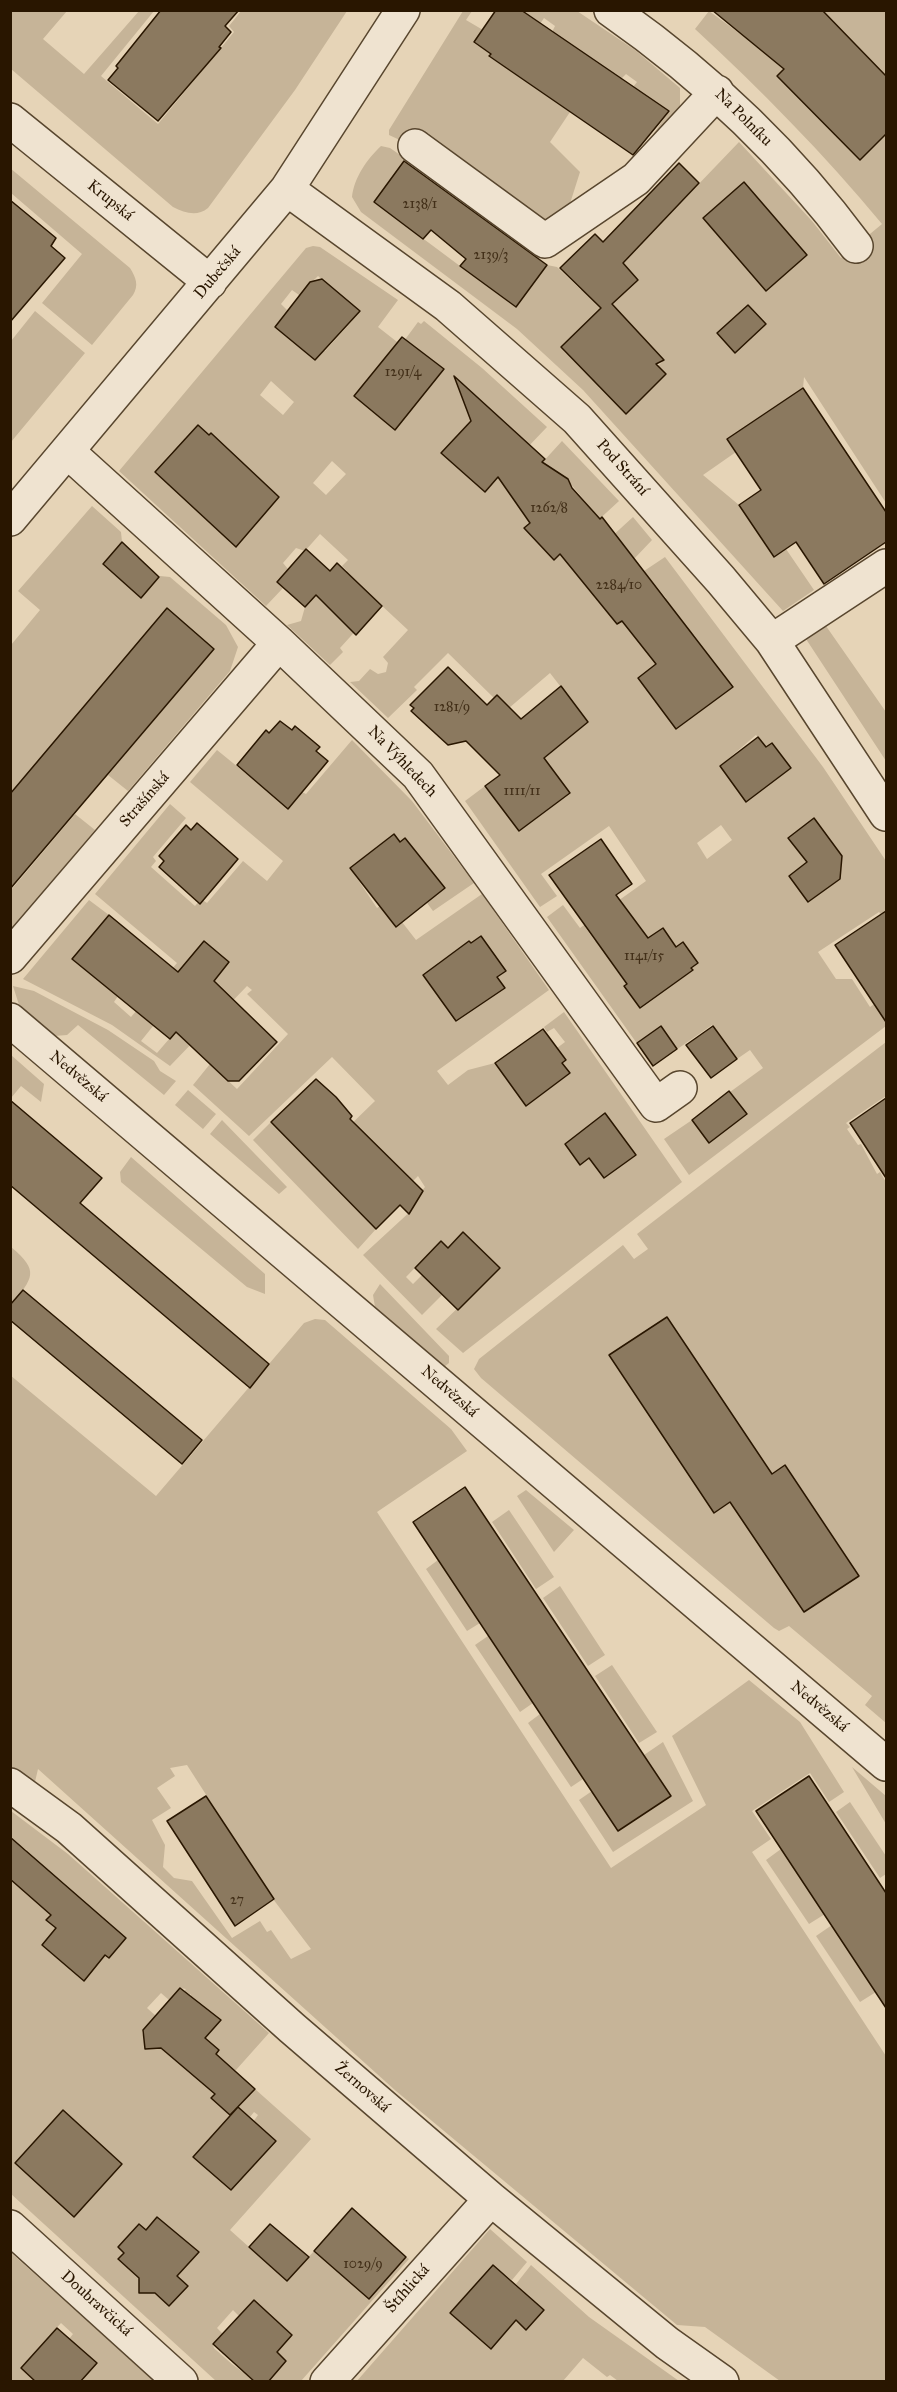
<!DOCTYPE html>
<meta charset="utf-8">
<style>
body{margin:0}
#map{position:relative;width:897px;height:2392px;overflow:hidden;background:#e6d4b7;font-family:"IM FELL Great Primer",serif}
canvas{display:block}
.frame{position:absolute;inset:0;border:12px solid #291600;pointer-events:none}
</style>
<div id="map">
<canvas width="897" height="2392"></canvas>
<div class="frame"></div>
</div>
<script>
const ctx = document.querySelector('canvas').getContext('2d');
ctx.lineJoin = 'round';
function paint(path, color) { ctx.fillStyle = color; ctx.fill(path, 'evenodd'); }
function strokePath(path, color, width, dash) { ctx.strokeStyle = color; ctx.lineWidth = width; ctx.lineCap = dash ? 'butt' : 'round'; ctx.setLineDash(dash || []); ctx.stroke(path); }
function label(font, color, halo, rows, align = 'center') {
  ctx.font = font + ' "IM FELL Great Primer",serif'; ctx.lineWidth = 4.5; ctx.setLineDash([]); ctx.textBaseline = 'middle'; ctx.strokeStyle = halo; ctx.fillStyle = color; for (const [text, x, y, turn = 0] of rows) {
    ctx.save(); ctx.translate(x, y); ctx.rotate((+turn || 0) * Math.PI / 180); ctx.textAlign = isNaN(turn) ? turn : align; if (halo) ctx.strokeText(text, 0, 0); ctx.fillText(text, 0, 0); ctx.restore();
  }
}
paint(new Path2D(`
 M11 11H67L43 39 84 74 139 11H154L101 76 158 124 234 32 229 26 241 11H347L295 90 208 208C197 217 185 213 173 207L11 69Z
 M463 11H472L466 20 483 30 474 43 491 54 489 57 572 109 550 142 580 172 567 213 549 224 428 133 402 141 389 135V130Z
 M521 11H577L635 50 680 88V108L639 155 669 111 633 87 637 82 626 74 621 79 552 32 555 26 544 18 540 24Z
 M709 11 746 38 768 11H886V76L832 21 860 160 886 134V503L804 377 803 388 727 439 736 452 703 475 739 505 773 557 786 549 814 590 783 611 583 390 517 329 361 212 352 197C354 178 367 159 381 146L390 148 406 159 374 202 515 307 547 265 557 267 581 290 594 276 638 280 623 263 739 142 812 221 841 258 882 224C824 154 761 90 695 29ZM744 182 807 255 766 291 703 218ZM621 315 628 321 623 327 648 353 653 348 663 361 658 366 666 374 626 414Z
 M10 168 130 268C136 278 139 285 133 295L92 345 42 303 82 254 11 193Z
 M313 246 320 247 398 300 378 327 401 345 418 322 421 324 424 321 482 368 547 427 525 450 541 464 562 441 619 501 594 524 609 539 633 517 652 540 634 559 591 591 617 624 622 621 629 629 666 598 644 571 665 557 823 767 886 861V920L879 912 818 952 836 979H852L870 1007 886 996V1026L689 1175 664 1139 692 1120 709 1142 747 1115 730 1092 763 1068 750 1050 737 1059 712 1025 653 1066 547 917 563 905 580 928 646 881 609 826 541 874 557 896 540 907 465 801 485 786 519 831 570 794 537 748 588 722 550 673 509 708 497 695 494 698 448 653 414 687 417 690 388 718 350 682 359 681 370 669 378 674 386 672 388 663 383 657 408 630 380 604 340 648 343 652 330 665 287 625 301 621 305 607 316 595 321 599 347 571 342 566 348 560 320 534 305 551 296 548 283 563 288 569 277 582 283 588 266 606 119 471 306 248ZM318 276 357 309 350 319 352 321 325 351 279 321 287 310 281 304 292 290 299 295ZM408 342 444 369 395 430 354 396 382 362 388 366ZM271 381 294 402 283 415 260 395ZM478 406 503 472 485 492 441 453 471 421 469 416ZM212 433 231 451 229 454 266 484 256 525 237 547 155 472 172 452ZM332 461 346 474 326 495 313 483ZM565 477 598 517 555 559 524 528 530 523 523 513ZM694 635 733 686 677 729 638 678ZM756 735 766 747 773 743 791 768 752 797 735 786 720 766ZM814 819 842 857 840 879 808 902 789 876 807 862 788 838ZM721 825 732 840 707 859 697 843ZM612 907 622 921 595 941 585 927ZM663 928 676 947 684 942 698 963 691 968 692 971 642 1006 612 964Z
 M35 311 85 353 11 442V341Z
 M92 506 121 532 122 542 103 565 141 598 160 576 170 577 226 625 238 647 230 671 128 791 108 775 214 649 167 609 11 794V645L40 610 18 591Z
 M826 626 886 712V761L806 639Z
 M352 740 412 801 474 883 433 911 427 903 445 888 405 838 400 842 393 834 350 868 377 908 380 906 395 927 402 922 416 940 482 894 549 990 437 1071 448 1085 468 1070 495 1063 526 1106 566 1060 557 1048 565 1042 554 1028 547 1032 544 1027 564 1012 682 1182 463 1353 436 1329 499 1268 463 1232 448 1248 441 1241 406 1277 413 1284 422 1275 442 1295 422 1315 363 1255 413 1209 410 1205 425 1187 418 1176 413 1181 385 1153 342 1195 376 1229 358 1249 253 1140 271 1122 311 1163 375 1101 332 1057 249 1136 193 1085 210 1064 237 1089 288 1034 247 994 252 990 247 986 170 1066 112 1025 23 979 89 900 109 915 73 959 118 996 114 1002 131 1017 177 963 95 894 170 804 186 818 153 857 156 861 151 867 195 906 201 899 207 903 243 861 267 881 283 861 190 782 217 750 271 794 302 792 306 794ZM469 941 506 971 497 977 504 988 480 1005 438 963ZM166 1010 182 1024 157 1053 141 1041ZM605 1113 636 1155 589 1158 580 1164 565 1144Z
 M75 814 95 830 11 930V890Z
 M13 986 34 991 108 1030 154 1061 160 1071 176 1081 164 1095 78 1025 67 1035 54 1036 20 1008Z
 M886 1042V1096L846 1123 850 1127 847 1129 858 1145 861 1144 877 1174 880 1172 886 1182V1723L865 1705 872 1696 789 1626 779 1631 774 1628 481 1378 474 1369 479 1359 623 1245 634 1259 648 1249 637 1234Z
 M11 1055 44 1084 41 1102 21 1086 11 1098Z
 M188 1090 216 1114 203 1129 175 1105Z
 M222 1120 287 1187 279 1194 210 1134Z
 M131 1157 265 1274V1294L247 1287 121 1182 120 1172Z
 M11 1247C40 1271 33 1278 11 1305Z
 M380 1284 449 1356V1363L444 1367 375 1307 373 1295Z
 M315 1319 325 1320 451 1429 467 1451 377 1512 611 1868 706 1805 672 1736 749 1680 800 1722 844 1792 829 1802 810 1773 752 1811 771 1839 752 1852 886 2056V2381H780L705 2327 677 2325 396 2091 38 1769 34 1786 11 1770 10 1375 156 1496 304 1323ZM187 1765 273 1899 311 1949 291 1959 271 1930 267 1932 260 1921 232 1938 192 1881 174 1878 163 1867 165 1845 152 1820 171 1808 157 1788 175 1776 170 1768Z
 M526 1490 574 1530 554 1552 517 1496Z
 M509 1510 554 1577 536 1589 492 1522Z
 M438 1560 480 1623 467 1631 426 1569Z
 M560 1586 605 1655 588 1666 543 1598Z
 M488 1636 533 1703 520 1712 475 1645Z
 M612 1665 657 1732 639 1743 595 1676Z
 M540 1714 583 1779 571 1787 528 1723Z
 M663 1742 693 1801 613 1852 579 1800 592 1791 618 1831 671 1796 644 1755Z
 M852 1767 886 1796V1824Z
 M850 1802 886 1856V1874L880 1878 836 1812Z
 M11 1811 68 1854 269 2033 211 2098 230 2115 193 2157 231 2189 276 2141 253 2122 258 2115 254 2112 250 2117 238 2107 255 2089 311 2139 230 2230 287 2281 314 2251 369 2299 406 2257 409 2259 301 2381H268L286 2361 277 2352 252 2302 239 2316 233 2310 217 2328 223 2334 213 2345 214 2348C226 2359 244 2376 261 2381H216L10 2193 11 1876 27 1850 11 1839ZM53 1874 66 1885 45 1909 32 1897ZM70 1893 83 1981 42 1945 56 1928 47 1920ZM180 1988 186 1989 184 1991 189 1996 191 1994V1998L220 2020 205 2038 219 2051 199 2073 161 2048 152 2049 145 2042 142 2032 156 2016 147 2008 161 1993 169 2000ZM62 2111H63L74 2216 15 2163ZM157 2218 199 2252 177 2276 188 2286 145 2293 139 2287V2278L118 2260 124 2253 118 2247 138 2224 146 2230Z
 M781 1849 825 1914 809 1924 766 1860Z
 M832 1925 876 1992 860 2002 816 1936Z
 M490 2229 527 2262 512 2280 492 2265 450 2313 490 2349 516 2320 526 2329 543 2310 516 2284 531 2265 589 2317 679 2381H618L610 2375 607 2377 583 2358 563 2381 356 2382Z
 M10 2252 141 2369 155 2381H86L83 2379 97 2363 69 2339 73 2334 61 2323 21 2368 36 2381H11Z`), '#c6b498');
const building = new Path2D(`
 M161 10H239L225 26 231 32 219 47 221 48 158 121 108 80 118 68 116 66Z
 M496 10H521L669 111 633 155 489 56 491 54 474 42Z
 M712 10H822L886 76V134L860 160 777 76 784 69Z
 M404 161 547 265 516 307 460 266 466 259 431 230 423 239 374 202Z
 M679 163 699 183 623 263 638 280 612 304 664 360 656 364 666 374 626 414 561 347 601 308 560 268 595 234 603 242Z
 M744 182 807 255 766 291 703 218Z
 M10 200 56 238 51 246 65 258 10 322Z
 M322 279 360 311 315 360 275 327 310 282Z
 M748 305 766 324 735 353 717 333Z
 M402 337 444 369 395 430 354 396Z
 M454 376 545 459 542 462 568 479 572 488 600 519 602 517 733 687 676 729 638 678 656 664 622 621 617 624 560 554 554 560 524 528 530 523 498 477 485 492 441 453 471 421Z
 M803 388 886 512V542L824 584 796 542 774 557 739 505 761 490 727 439Z
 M198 425 209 435 211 433 279 497 236 547 155 472Z
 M122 542 159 577 141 598 103 564Z
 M306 549 330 571 337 563 382 606 356 635 316 595 305 607 277 582Z
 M167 608 214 649 10 889V794Z
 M448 667 487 705 497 695 521 719 561 686 588 722 544 758 570 793 519 831 485 786 500 775 466 741 448 745 411 711 414 708 410 705Z
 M280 721 292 730 295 726 320 747 316 751 328 761 288 809 237 765 266 730 269 733Z
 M758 737 766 747 772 743 791 768 746 802 720 766Z
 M814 818 842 856 840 879 808 902 789 876 807 862 788 838Z
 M197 823 238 859 200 904 159 867 164 861 159 856 186 825 191 830Z
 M394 834 400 842 405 838 445 888 396 927 350 868Z
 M601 839 632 884 616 895 648 938 663 928 676 947 683 942 698 963 691 968 693 970 640 1008 624 986 627 984 549 875Z
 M886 911V1022L835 945Z
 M109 915 178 972 204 941 229 962 214 981 277 1042 239 1081H228L176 1032 170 1039 72 959Z
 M481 936 506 971 497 977 505 988 456 1021 423 975 469 941 471 943Z
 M661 1026 677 1049 653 1066 637 1043Z
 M713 1026 737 1059 711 1078 686 1045Z
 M543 1029 566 1060 562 1063 570 1073 526 1106 495 1063Z
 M316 1079 336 1097 352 1116 350 1119 423 1191 409 1214 400 1205 376 1229 271 1122Z
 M729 1091 747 1114 709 1143 692 1120Z
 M886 1098V1178L850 1123Z
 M10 1100 102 1178 80 1203 269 1364 250 1388 10 1185Z
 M605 1113 636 1155 604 1178 589 1158 580 1165 565 1144Z
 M463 1232 500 1268 458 1310 415 1268 441 1241 448 1248Z
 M23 1290 202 1440 182 1464 10 1320V1305Z
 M667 1317 772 1474 785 1465 859 1576 804 1612 730 1502 714 1513 609 1355Z
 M465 1487 671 1796 618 1831 413 1522Z
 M809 1776 886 1893V2008L756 1811Z
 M206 1796 274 1899 235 1926 167 1821Z
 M10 1837 126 1938 109 1958 105 1955 84 1981 42 1945 56 1928 46 1920 51 1915 10 1879Z
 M180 1988 221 2020 205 2038 219 2050 216 2054 255 2089 230 2115 211 2098 215 2094 161 2048 145 2049 143 2030Z
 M238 2107 276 2141 231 2190 193 2157Z
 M63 2110 122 2164 74 2217 15 2163Z
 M352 2208 406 2257 369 2299 314 2251Z
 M157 2217 199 2252 177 2276 188 2286 169 2306 155 2293H139V2278L118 2259 124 2253 118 2247 139 2224 146 2230Z
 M270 2224 309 2257 287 2281 249 2247Z
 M493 2265 544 2310 526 2330 516 2320 491 2349 450 2313Z
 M254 2300 292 2335 277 2352 286 2361 268 2382H255L213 2344Z
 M57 2328 97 2363 80 2382H36L21 2368Z`);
paint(building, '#8b795f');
strokePath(building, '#291600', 1.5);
const minor = new Path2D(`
 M611 10C704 75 788 154 856 246
 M10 120 210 282
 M415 146 545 241 636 179 717 92
 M287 189 448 306 577 419 721 580 772 641 886 814
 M67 451 279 643 418 775 656 1105 680 1088
 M10 519 287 189 403 10
 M772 641 886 566
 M10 957 279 643
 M10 1020 886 1764
 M10 1785 69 1828 292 2028 491 2199 667 2343 722 2382
 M10 2227 181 2382
 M327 2382 491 2199`);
strokePath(minor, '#58462e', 36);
strokePath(minor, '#efe3d0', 33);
label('14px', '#422f18', null, [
 ["2138/1",420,205],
 ["2139/3",491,256],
 ["1291/4",403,373],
 ["1262/8",549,509],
 ["2284/10",619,586],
 ["1281/9",452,708],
 ["1111/11",522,792],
 ["1141/15",644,957],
 ["27",237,1901],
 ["1029/9",363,2265]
]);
label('16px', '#291600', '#efe3d0', [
 ["Na Polníku",743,118,45],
 ["Krupská",110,201,39],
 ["Dubečská",218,273,-50],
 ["Pod Strání",622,468,48],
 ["Na Výhledech",402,762,46],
 ["Strašínská",145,800,-49],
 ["Nedvězská",78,1077,40],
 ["Nedvězská",449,1392,41],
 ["Nedvězská",819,1707,40],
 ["Žernovská",362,2088,41],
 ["Štíhlická",408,2289,-49],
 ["Doubravčická",96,2304,42]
]);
</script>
